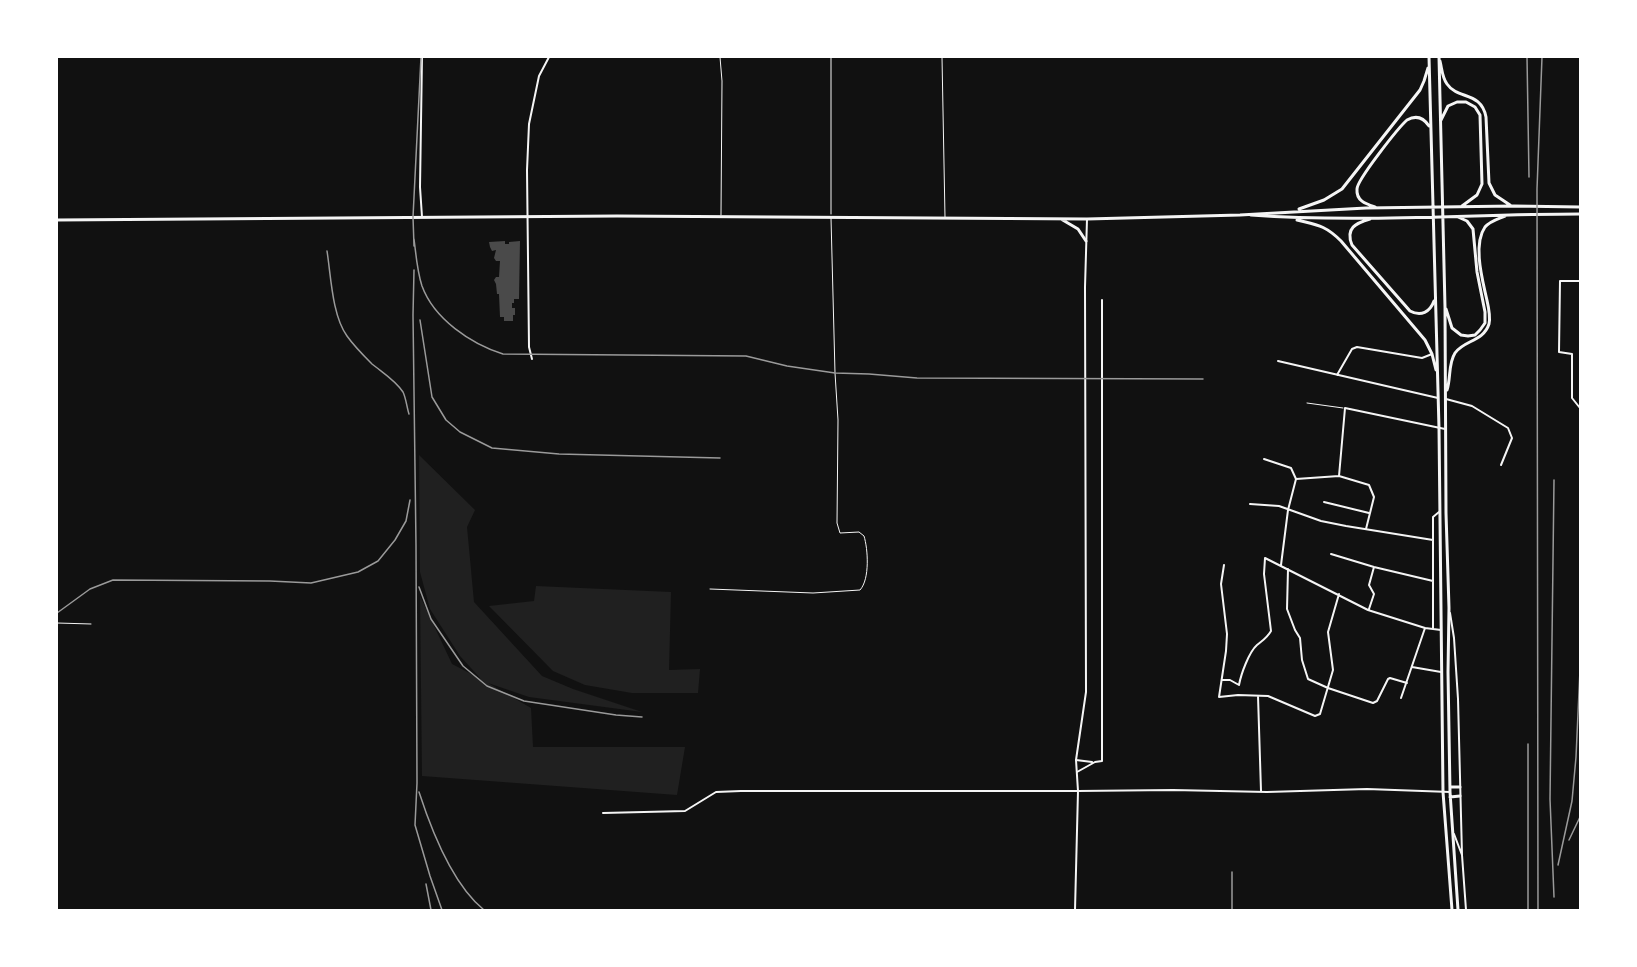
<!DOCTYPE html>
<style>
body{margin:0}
#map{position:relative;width:1637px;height:967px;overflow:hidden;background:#111;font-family:"IBM Plex Sans",sans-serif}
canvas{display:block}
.frame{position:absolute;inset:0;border:58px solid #fff;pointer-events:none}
</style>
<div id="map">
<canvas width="1637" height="967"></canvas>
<div class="frame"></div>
</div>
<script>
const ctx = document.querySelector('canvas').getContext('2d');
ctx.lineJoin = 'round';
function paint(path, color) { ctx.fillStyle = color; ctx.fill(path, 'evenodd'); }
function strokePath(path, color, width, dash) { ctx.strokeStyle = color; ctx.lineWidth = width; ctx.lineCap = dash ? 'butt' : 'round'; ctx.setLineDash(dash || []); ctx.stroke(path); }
paint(new Path2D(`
 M419 455 475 510 467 527 474 602 542 676 573 689 642 712 529 697 488 683 531 708 533 747H685L677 795 422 776 420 596 452 664 481 679 460 656 430 609 420 572Z
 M536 586 671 592 669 670 700 669 698 693H632L585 685 553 671 489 606 534 601Z`), '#202020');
paint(new Path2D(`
 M505 241V244H509V242L520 241 519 299H514V303H512V308H515V315H513V321H504V317H500L499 294H497L496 284 494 280 496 277H499L500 261H496L494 258 496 250 492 251 490 247 489 242Z`), '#4a4a4a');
strokePath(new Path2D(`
 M720 57 722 81 721 215
 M942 57 945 217
 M831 214V57
 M1307 403 1343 408
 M710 589 813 593 860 590C870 579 868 549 864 536L859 532 840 533 837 523 838 420 835 373 831 218
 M57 623 91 624`), '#f5f5f5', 1);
strokePath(new Path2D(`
 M422 217 420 187 422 57
 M1580 281H1560L1559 352 1572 354V398L1580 408V415
 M532 359 529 347 527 170 529 124 539 76 549 57
 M1278 361 1438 398
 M1337 375 1352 349 1357 347 1422 358 1432 354
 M1446 399 1472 406 1508 428 1512 438 1501 465
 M1264 459 1291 468 1296 479 1339 476 1369 485 1374 497 1366 529
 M1339 476 1345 408 1445 429
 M1324 502 1369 513
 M1250 504 1279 506 1321 521 1346 526 1433 540
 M1331 554 1374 567 1433 581
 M1224 565 1221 584 1227 634 1226 651 1219 697 1238 695 1268 696 1315 716 1320 714 1333 670 1328 632 1339 594
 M1281 565 1288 510 1296 479
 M1288 569 1287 609 1295 630 1300 638 1302 660 1308 679 1328 688 1373 703 1377 701 1388 679 1390 678 1407 683
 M1369 609 1374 594 1369 585 1374 567
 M1450 613 1454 638 1458 699 1462 855
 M1433 629V517L1439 512
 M1412 667 1441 672
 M1222 680H1230L1239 685C1241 674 1249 652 1257 645 1263 640 1267 638 1271 631L1264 574 1265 558 1368 610 1425 628 1441 630
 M1258 696 1261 791
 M1401 698 1425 628
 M1076 760 1092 762
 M1077 772 1095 762 1102 761V300
 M603 813 685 811 716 792 741 791H1078
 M1454 834 1462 855 1466 910`), '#f5f5f5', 2);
strokePath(new Path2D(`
 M1078 791 1173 790 1267 792 1367 789 1450 792
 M1075 910 1078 791 1076 760 1086 692 1085 287 1087 219`), '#f5f5f5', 2);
strokePath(new Path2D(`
 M1429 57 1439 428 1443 792 1452 910
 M1439 57 1445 307 1446 513 1449 608 1448 672 1450 792 1458 910
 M1440 61C1442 69 1442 77 1447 84 1458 100 1481 91 1486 117L1489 183 1495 195 1510 205
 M1441 120 1448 106 1457 102H1466L1475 107 1480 115 1482 184 1477 195 1462 206
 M1375 207C1366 204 1356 201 1357 189 1357 180 1398 128 1407 120 1416 115 1423 117 1429 126
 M1299 209 1324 200 1342 189 1420 90 1424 81 1428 68
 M1251 215C1360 223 1470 214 1580 214
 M1061 219 1078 229 1086 241
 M1370 219C1356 223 1345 228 1352 245L1410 311C1421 317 1430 312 1434 301
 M57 220 617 216 1087 219 1240 215 1366 208 1514 206 1580 207
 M1297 220C1317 225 1325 225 1341 241L1425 340 1432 354 1436 370
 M1446 309 1452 328 1461 335 1468 336 1475 335 1480 330 1485 323V312L1477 272 1473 229 1467 221 1458 217
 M1447 390C1451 378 1448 364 1455 353 1464 340 1483 342 1489 324 1491 315 1488 305 1486 296 1482 278 1473 244 1485 227 1490 221 1498 219 1505 216
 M1450 787H1460
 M1450 797 1460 796`), '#f5f5f5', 3);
strokePath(new Path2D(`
 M1527 57 1529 177
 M414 239C416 254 417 271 422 286 434 319 471 344 503 354L746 356 787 366 835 373 869 374 917 378 1203 379
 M414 246 413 217 421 57
 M327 251C331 276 332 315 347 336 354 346 364 356 372 364 383 373 395 380 403 392 406 398 407 408 409 414
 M414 270 413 315 416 545 417 783 415 825 430 876 442 910
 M420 320 432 397 446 420 460 432 492 448 559 454 720 458
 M1554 480 1550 799 1554 897
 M419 587 431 619 463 666 487 686 524 701 616 715 642 717
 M57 613 90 589 113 580 270 581 311 583 358 572 378 561 395 540 406 521 410 500
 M1528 744V910
 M419 792C431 829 453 885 484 910
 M1569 840 1580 817
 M1558 865 1572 801 1576 757 1580 670
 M1232 872V910
 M426 884 431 910
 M1538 910 1537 189 1542 57`), '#9a9a9a', 1.5);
</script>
